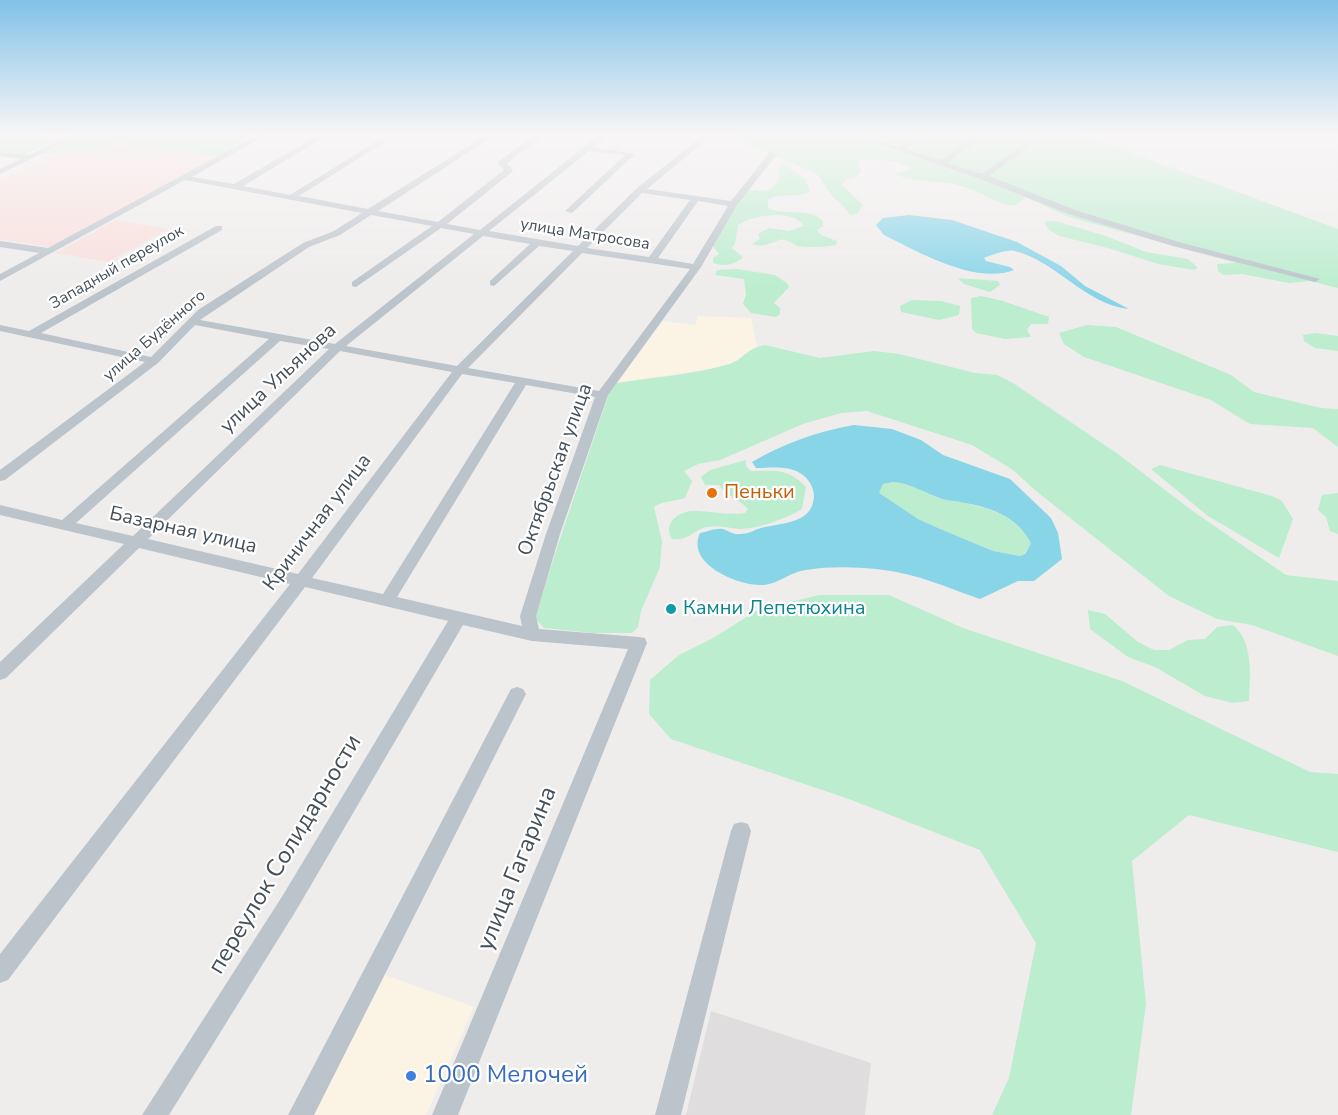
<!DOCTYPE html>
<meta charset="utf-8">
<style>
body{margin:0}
canvas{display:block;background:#efecec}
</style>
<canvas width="1338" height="1115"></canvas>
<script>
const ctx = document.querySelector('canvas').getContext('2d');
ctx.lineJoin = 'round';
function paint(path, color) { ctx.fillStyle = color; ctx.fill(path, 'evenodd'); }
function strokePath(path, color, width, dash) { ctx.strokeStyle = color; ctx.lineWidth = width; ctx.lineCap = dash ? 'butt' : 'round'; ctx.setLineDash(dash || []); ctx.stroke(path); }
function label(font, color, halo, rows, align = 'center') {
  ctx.font = font + ' "Nunito Sans",sans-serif'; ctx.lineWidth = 4.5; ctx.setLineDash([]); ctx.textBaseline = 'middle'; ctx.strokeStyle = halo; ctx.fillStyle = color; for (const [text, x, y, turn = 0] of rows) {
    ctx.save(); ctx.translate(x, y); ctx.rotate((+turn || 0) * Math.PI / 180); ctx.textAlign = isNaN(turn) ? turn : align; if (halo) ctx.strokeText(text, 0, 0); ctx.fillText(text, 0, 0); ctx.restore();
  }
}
paint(new Path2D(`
 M698 316 751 318 757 346 744 354 738 362 715 368 617 383 663 321 695 325Z
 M385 975 474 1007 426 1115H313Z`), '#fbf4e5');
paint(new Path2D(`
 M711 1011 871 1063 865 1115H686Z`), '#e0ddde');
paint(new Path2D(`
 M112 142 182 152 187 150 197 151 193 153 217 157 50 247 0 239V180L71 149 91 151Z
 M116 220 168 229 108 262 56 253Z`), '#f9dedc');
paint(new Path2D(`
 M0 135H47L44 140 54 141 24 155 0 152Z
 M78 135H253L217 157 192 153 195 151 187 150 182 152 112 142 91 151 69 149 62 152 38 154Z
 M728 135H1083L1338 229V288L1310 281 1289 283 1242 274 1223 275 1218 271 1217 264 1236 263 1069 217 1026 197 1014 206C994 203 978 190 958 185 935 179 918 184 894 174L910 169 909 167C893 160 874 157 858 161L861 172 856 177 845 180 842 185 863 205 857 214 850 215C845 207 840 203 833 197 826 190 824 180 815 173Z
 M781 165H785L805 179 810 191C798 200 780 191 768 200V208C785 217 809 206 823 221V226L817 230 821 235 837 241 836 245C825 247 809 248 798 246 792 244 786 238 780 240 770 243 763 248 752 244L760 239 758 234 769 228 789 231 804 226C793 208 752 215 738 225L735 244 732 248 743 257C736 265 722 267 713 263V258L719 254 709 241 746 190C758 191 773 194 778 180 780 175 778 170 781 165Z
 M1055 221 1106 236 1146 252 1188 259 1198 268 1194 270 1158 264 1108 248 1059 236 1049 230 1044 222Z
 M737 269 775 275 787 283 789 287 774 303 780 308V314L776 317 751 313 743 304 746 294 744 279 715 275 717 270Z
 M958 278 998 281 1000 285 990 292 964 284Z
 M981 296 1003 301 1049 317 1048 324H1031L1027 330 1031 337 1005 339 976 333 972 329 971 298Z
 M912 300 941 301 960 306 959 315 939 320 901 312 900 306Z
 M1087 325 1116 327 1231 375 1254 392 1321 408 1338 409V447L1313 428 1250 424 1211 400 1084 357 1064 344 1059 333Z
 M1315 333 1338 336V351L1315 348 1304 341 1303 335Z
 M765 345 820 358 874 351 899 354 975 373 997 375 1013 383 1118 454 1194 512 1286 575 1338 581V656L1252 625 1217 619 1169 596 1036 491 1013 470 972 445 867 411 841 413 803 424 720 460 698 464 684 471 692 481 685 498C674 502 664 500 654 507L662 541 660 567 641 611 638 627 632 633H592L544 628 535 618 555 554 610 390 617 383C654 377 693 375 729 364 743 360 749 347 765 345Z
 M746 460V466L751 471C776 471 787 468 806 487L802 509C787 518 758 529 740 529 728 528 718 525 707 527 692 530 690 541 672 539 663 524 677 512 692 511 710 510 726 516 745 513L748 509C739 499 726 496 719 485H705L701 477 710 470Z
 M1160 465 1272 496 1282 501 1293 519 1279 558 1208 516 1151 469Z
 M893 482C910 483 925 493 942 499 950 501 957 501 965 503 993 509 1017 517 1031 543L1024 554 1020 556 993 551 938 528 918 519 878 493 883 484Z
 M1338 493V534L1330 531 1326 517 1318 510 1322 495Z
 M819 595H889L963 628 1122 681 1310 772 1338 774V852L1189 815 1132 861 1146 1004 1131 1115H992L1009 1078 1036 943 980 850 849 799 671 739 649 714 650 680 679 655 713 638 758 610Z
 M1088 610 1105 614 1138 642 1154 650H1169L1188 640 1205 639 1217 627 1233 625C1254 642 1250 677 1249 701L1233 703 1205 696 1155 667 1128 657 1090 629Z`), '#bbedce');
paint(new Path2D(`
 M909 215 952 220 1017 242 1061 266 1085 286 1129 309C1086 305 1056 261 1015 251 1007 249 992 255 984 258L986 261 1010 267 1014 270C975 285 919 252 884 235L876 225 883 218Z
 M854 425 892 429 921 440 943 455 1010 479 1051 518 1058 533 1062 559 1034 581H1018L980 599C948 588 918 574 884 570 859 567 831 566 806 570 789 572 777 586 759 585 734 584 686 563 700 533 707 532 715 528 723 529 729 531 733 535 740 534 748 534 752 531 758 529 778 522 812 526 814 497 814 491 812 485 808 480 795 464 773 468 756 468L752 462C782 444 819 431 854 425ZM893 482C910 483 925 493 942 499 950 501 957 501 965 503 993 508 1017 517 1031 543L1025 554 1020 556 993 551 938 528 918 519 879 493 883 484Z`), '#89d5e8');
paint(new Path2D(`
 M69 135H79L0 174V169L21 159 0 156V152L29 155Z
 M257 135H266L192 177 234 184 319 135H328L243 186 290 195 387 135H396L299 196 368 209 486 135H495L378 211 438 222 504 170 498 163 499 161 535 135H544L507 163 513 170 512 172 447 224 480 230 599 135H608L594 147 635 154 572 213 565 211 625 155 589 151 489 231 578 246 637 188 704 135H712L647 189 731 201 770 152 777 154 737 205 701 267 608 395 560 534 536 616 539 629 639 637 645 638 647 643 458 1115H432L628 649 532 641 463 625 297 909 169 1115H142L283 895 448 621 305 587 8 980 0 983V954L290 584 139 548 6 678 0 680V662L124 544 0 515V505L62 520 269 339 195 325 158 363 5 480 0 481V470L145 362 0 331V325L29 331 216 226H222V230L41 333 151 357 198 310 303 243 334 231 362 213 185 180 0 281V274L39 253 0 247V241L48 248ZM642 193 690 200 649 257 587 248ZM698 201 728 206 693 264 658 258ZM371 215 432 226 352 282V286L356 287 441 228 474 234 335 344 200 320 309 247 340 235ZM483 236 530 244 490 281V285L494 286 539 246 573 251 457 366 346 346ZM582 253 690 269 599 391 468 368ZM280 341 329 349 133 536 76 523ZM340 351 452 372 298 574 148 539ZM462 374 515 383 383 594 312 578ZM526 385 595 397 546 534 520 616 522 626 397 597Z
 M852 135H863L899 147 918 135H927L906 149 941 160 975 135H984L948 163 982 174 1036 135H1045L989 176 1075 210 1179 242 1320 279 1315 282 1173 246 1069 214 980 179Z
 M517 687 523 689 526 694 314 1115H288L511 689Z
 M741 822 748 824 751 831 681 1115H655L731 831 734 824Z`), '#bbc4cb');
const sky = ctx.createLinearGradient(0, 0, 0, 291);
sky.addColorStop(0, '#82c1e8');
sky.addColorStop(0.46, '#f8f6f6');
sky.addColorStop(1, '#f8f6f600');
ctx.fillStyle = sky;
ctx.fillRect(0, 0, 1338, 291);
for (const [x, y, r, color] of [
 [712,493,6,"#e8710a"],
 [671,609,6,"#0f9aa8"],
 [411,1076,6,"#3f7fe0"]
]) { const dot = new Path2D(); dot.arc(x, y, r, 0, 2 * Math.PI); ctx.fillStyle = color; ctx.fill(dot); strokePath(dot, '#fff', 2); }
label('16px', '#455059', '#fff', [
 ["улица Матросова",585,235,9],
 ["Западный переулок",117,268,-30],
 ["улица Будённого",155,336,-41]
]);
label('20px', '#455059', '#fff', [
 ["улица Ульянова",279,379,-43],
 ["Октябрьская улица",556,470,-70],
 ["Криничная улица",318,523,-53],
 ["Базарная улица",183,531,13]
]);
label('20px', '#c56008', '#fff', [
 ["Пеньки",724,493]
], 'left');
label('20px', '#0d838f', '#fff', [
 ["Камни Лепетюхина",683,609]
], 'left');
label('24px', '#455059', '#fff', [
 ["переулок Солидарности",286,855,-59],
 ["улица Гагарина",518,869,-68]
]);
label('24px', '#366cbe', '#fff', [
 ["1000 Мелочей",423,1076]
], 'left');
</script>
